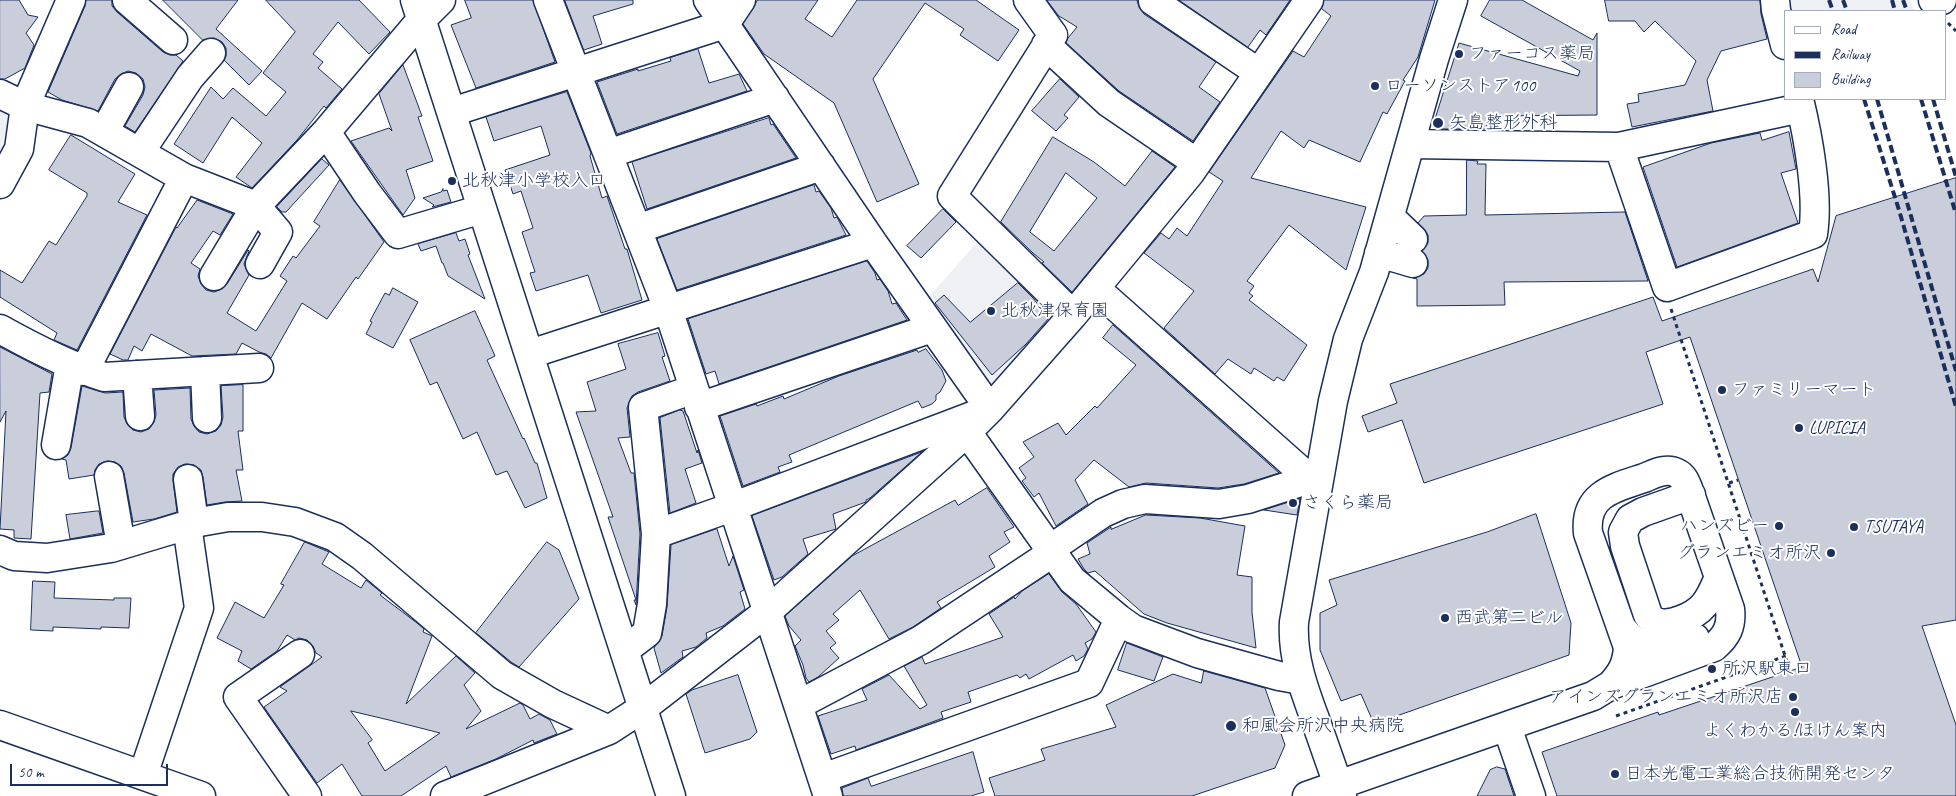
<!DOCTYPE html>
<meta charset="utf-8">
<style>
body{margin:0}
#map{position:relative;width:1956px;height:796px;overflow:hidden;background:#fff;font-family:Caveat,sans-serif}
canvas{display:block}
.legend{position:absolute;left:1784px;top:10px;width:162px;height:90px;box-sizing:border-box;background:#fff;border:1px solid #a4acbf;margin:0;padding:6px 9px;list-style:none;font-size:15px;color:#1b2f5e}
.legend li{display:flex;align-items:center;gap:10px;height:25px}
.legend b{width:25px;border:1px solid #a4acbf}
.scale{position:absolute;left:10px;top:764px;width:158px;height:22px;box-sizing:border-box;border:2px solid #1b2f5e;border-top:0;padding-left:6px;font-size:15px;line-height:18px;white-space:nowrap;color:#1b2f5e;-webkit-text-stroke:4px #fff;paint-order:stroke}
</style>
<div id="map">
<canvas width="1956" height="796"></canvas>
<ul class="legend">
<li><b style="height:6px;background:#fff"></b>Road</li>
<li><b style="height:6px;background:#1b2f5e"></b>Railway</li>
<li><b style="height:14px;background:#caceda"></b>Building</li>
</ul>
<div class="scale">50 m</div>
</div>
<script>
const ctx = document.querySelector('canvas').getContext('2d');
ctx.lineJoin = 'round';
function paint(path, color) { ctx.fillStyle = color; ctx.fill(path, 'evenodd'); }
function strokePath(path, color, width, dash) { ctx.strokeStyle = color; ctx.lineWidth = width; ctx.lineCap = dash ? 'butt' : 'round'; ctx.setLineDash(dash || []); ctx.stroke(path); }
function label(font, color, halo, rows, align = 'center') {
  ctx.font = font + ' Caveat,"Klee One",sans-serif'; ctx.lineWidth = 4; ctx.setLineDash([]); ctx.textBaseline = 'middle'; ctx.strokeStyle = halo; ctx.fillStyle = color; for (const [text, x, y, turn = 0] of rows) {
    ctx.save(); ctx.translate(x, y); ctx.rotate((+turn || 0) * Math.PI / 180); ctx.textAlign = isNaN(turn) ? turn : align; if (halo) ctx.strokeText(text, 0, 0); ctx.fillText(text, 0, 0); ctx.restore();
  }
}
paint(new Path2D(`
 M1790 0H1911L1913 9 1919 11H1785L1783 6Z
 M0 104 5 106 14 118 0 165Z
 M981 238 1018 273 1057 322 988 393 926 300Z`), '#eff0f4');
const building = new Path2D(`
 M0 0H19L28 15 38 17 26 33 34 45 25 68 5 79H0Z
 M86 0H112V6L117 12 163 52 170 55H176L183 61 135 132 125 126 143 95 145 87 143 79 136 73 128 71 121 74 115 79 98 111 62 100 48 92 85 6Z
 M163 0H238L216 29 262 71 249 85 224 60 226 56V48L222 42 214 38 203 40Z
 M266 0H359L390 32 369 54 338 22 313 54 323 62 318 68 342 89 326 108 324 106 297 140 252 188 236 177 262 143 232 117 203 163 174 144 211 87 223 99 233 88 266 116 286 92 263 73 295 32Z
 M465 0H533L555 62 476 88 451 25 471 18Z
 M565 0H633V4L593 16 602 44 584 50Z
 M758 0H818L805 19 832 37 857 0H976L1019 30 998 61 960 35 964 29 925 3 873 79 919 184 877 202 834 103 764 54 743 24Z
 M1047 0H1137L1139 7 1144 14 1216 62 1199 87 1220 102 1193 141 1119 91 1066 43 1068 38 1077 27 1059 16Z
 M1179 0H1290L1266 35 1260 30 1248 47Z
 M1324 0H1435L1418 57 1403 80 1405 81 1387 114 1383 112 1360 162 1309 140 1304 148 1281 131 1251 178 1366 207 1346 270 1289 225 1247 281 1254 286 1249 293 1253 296 1249 300 1307 345 1284 381 1277 377 1274 381 1254 368 1251 374 1228 359 1215 374 1164 328 1194 291 1144 253 1161 233 1169 239 1177 228 1187 236 1223 181 1209 172 1293 51 1304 57 1331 16 1322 9Z
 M1490 0H1522L1593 40 1597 33V115L1489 116 1486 129H1440L1434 122 1459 43 1578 76 1580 71 1481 16Z
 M1605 0H1760L1761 14 1767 39 1721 51 1707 80 1713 111 1632 127 1627 104 1639 102 1638 94 1685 85 1696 61 1655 21 1644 32 1635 21H1609Z
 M698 49 709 83 739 74 747 91 617 134 597 82 638 69V71L671 61 670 58Z
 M403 65 422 116 418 117 433 161 406 170 415 198 403 215 351 141 389 128 392 131 379 94Z
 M1060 79 1079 97 1064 115 1068 118 1056 131 1032 111Z
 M567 92 591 153 590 156 602 198 607 196 625 249H627L642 300 601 313 588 275 536 291 530 273 535 272 522 232 533 228 521 191 513 194 505 170 550 155 541 126 494 141 486 117Z
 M769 118 771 125 773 124 796 158 647 209 632 162Z
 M1789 132 1796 169 1781 173 1798 223 1677 267 1643 167 1711 143 1760 133 1762 140Z
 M71 135 135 174 118 202 147 215 77 350 54 340 57 333 0 297V270L22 283 49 241 56 245 87 196V193L49 170Z
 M1053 137 1094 162 1125 186 1152 151 1175 167 1072 292 1042 263 1044 262 1033 253 1001 222ZM1066 173 1097 198 1054 251 1030 232Z
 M322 159 329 165 286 212H282L277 207Z
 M1467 160 1478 161 1477 164H1486L1485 215 1625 212 1648 281 1504 282 1505 305 1417 306V279L1413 278 1424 274 1428 268V260L1422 251 1428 243V235L1418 223 1424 216 1466 215Z
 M1956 178V620L1922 626 1956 725V796H1557L1542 752 1658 712 1659 715 1802 667 1690 337 1646 352 1663 404 1424 483 1402 420 1368 432 1362 416 1397 403 1390 384 1653 297 1662 321 1813 269 1818 282 1836 216Z
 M340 180 384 242 358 279 356 277 327 319 302 303 271 358 266 354 259 352 242 343 236 354 192 356 151 334 142 351 134 346 128 360H123L110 354 176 227 177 228 197 200 233 214 220 235 213 231 191 263 200 269 198 276 201 284 206 290 214 292 222 289 227 284 248 250 249 251 244 264 249 275 227 313 256 331 287 281 280 276 293 256 296 258 320 226 314 222Z
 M814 185 816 192 819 191 831 208 834 218 837 217 846 235 677 290 657 239Z
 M443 189V191L447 190 451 202 432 207 434 205 423 198 441 192Z
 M943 209 956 222 921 258 907 246Z
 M456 233 459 241 465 239 470 254 468 255 485 299 448 276 443 263H442L436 246 421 251 418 244Z
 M867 261 875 273 877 280 880 279 888 291 892 304 896 303 907 320 719 384 715 371 706 374 688 319Z
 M1018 283 1033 298 1049 318 1026 344 992 375 935 303 944 295 970 322Z
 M393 288 418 302 393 348 366 334 372 322 370 321 385 293 389 295Z
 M475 311 495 356 487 360 523 439 524 438 535 463H537L547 498 525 508 507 471 496 475 477 432 463 439 437 382 430 385 410 340Z
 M1113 325 1224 424 1279 473 1244 484 1218 488 1146 483 1129 487 1094 460 1075 480 1088 504 1056 526 1039 493 1034 497 1022 481 1026 478 1019 468 1034 457 1023 442 1058 423 1066 435 1095 406 1097 408 1136 365 1103 338Z
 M658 333 665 356 662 357 670 381 638 392 632 396 627 408 630 437 618 438 631 473H634L640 534 636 605 634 600H636L608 517H613L576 412 596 411 587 382 626 369 618 344Z
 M0 347 52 374 49 392 40 393 31 539 14 538V530L0 529 6 411 0 422Z
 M926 349 942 370 946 381 940 392 936 395V400L932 404 922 408 918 401 789 455 792 462 778 467 780 472 743 486 720 416 756 404 757 406 783 396 784 399 839 376 917 350 918 352Z
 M243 385V431H238L243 470H236L242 501 225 502 207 505 203 477 201 470 194 465 185 464 178 467 173 474V481L177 512 154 519 133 522 124 473 121 466 115 462 107 461 99 464 95 470 94 475 69 479 66 460 62 459 68 455 71 448 82 386 105 393 123 392 124 417 127 424 133 430 141 432 149 429 154 422 156 415 154 390 190 388 191 419 194 426 199 432 207 434 216 431 221 425 223 417 221 386Z
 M680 410 683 411 697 453 698 450 702 463 685 469 696 503 670 513 660 418Z
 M922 452 870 498 866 500V502L833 514 836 529 803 539 808 554 782 577 774 580 752 516Z
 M987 488 1014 527 1004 532 1010 542 989 556 995 567 937 602 941 608 913 627 889 639 860 590 833 614 839 620 826 631 836 643 830 648 839 658 818 677 809 682 806 678 803 665 795 646 801 640 789 626 785 616 852 556 955 500 958 505Z
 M1300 499 1297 515 1264 510Z
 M97 511H99L103 533 70 539 66 515Z
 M1536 514 1571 623 1569 655 1374 724 1361 694 1341 701 1320 650V613L1337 605 1329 580 1487 532Z
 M1146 515 1200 518 1245 526 1237 575 1252 577V612L1256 648 1167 623 1144 614 1095 571 1088 573 1084 569 1078 559 1090 554 1087 543 1111 527V529Z
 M717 529 729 566 733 556 744 590 740 592 745 609 723 626 706 633 707 638 696 647 682 651 683 657 661 673 654 648 662 636 667 607 671 545Z
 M305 542 329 552 322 564 361 588 366 580 382 593 380 595 417 623 424 629 423 632 432 636 406 704 456 656 475 673 464 685 481 711 466 729 520 703 523 705 530 719 539 714 550 720 557 734 534 743 533 740 496 759 451 777 446 766 401 796H362L342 764 317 783 264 707 287 691 280 687 322 657 316 653 313 646 307 640 299 638 295 640 287 635 277 651 251 669 238 661 242 651 217 638 235 602 264 618 284 585 281 584ZM351 711 389 720 440 733 385 771 368 743 372 740Z
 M547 542 559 550 579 599 519 667 511 662 476 633Z
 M1049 574 1062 592 1076 604 1096 632 1092 639 1085 643 1088 649 1084 656 1076 661 1073 655 1029 679 1026 674 1020 678 1017 675 968 692 971 702 941 712 943 718 856 750 855 746 831 754 818 716 867 700 862 689 889 675 920 709 927 705 904 666 922 657 925 664 1003 637 989 614 1014 597 1015 599 1022 591Z
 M33 581 55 582 54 598 114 600V598H131L129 628 101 627V629L53 627V631L31 630Z
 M1127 643 1163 657 1154 681 1118 670Z
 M1204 671 1265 688 1285 745 1275 768 1192 796H995L989 778 1045 760 1041 749 1116 727 1106 705 1173 674 1201 683Z
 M738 675 757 732 750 739 705 753 686 694 692 690Z
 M973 752 984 792 971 796H843L842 788 868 778 871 786Z
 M1497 767 1505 769 1514 796H1477L1490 770Z`);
paint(building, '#caceda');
strokePath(building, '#1b2f5e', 1);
const minor = new Path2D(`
 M127 0 173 40
 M415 0 671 796
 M548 0 668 309 828 796
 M708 0 873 243 990 409
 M1028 0 1053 35 952 196 1073 315
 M1775 0 1776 10 1785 45
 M1933 0H1942
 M1153 1 1259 73
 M1046 45 1109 103 1197 163
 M0 94 25 106 88 123 184 178 256 206 326 132 421 20 441 0
 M452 112 725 24 741 0
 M104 132 129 87
 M326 132 367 193 398 234 482 209
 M1411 144 1619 147 1801 108
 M1619 147 1667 287 1813 234C1819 196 1808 136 1799 99
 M140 152 190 77 211 53
 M608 154 775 98
 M0 184 19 149 25 106 71 0
 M1390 217 1413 239
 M637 229 821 166
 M1379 253 1413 263
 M214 276 256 206 278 232 260 264
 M1095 288 1310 479
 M0 329C34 348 67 365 104 377L259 368
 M530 354 873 243
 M84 371 184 178
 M205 371 207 418
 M137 375 140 416
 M699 407 932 328
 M967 432 1072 580 1119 619 1133 629 1197 653 1279 676 1301 680
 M56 445 70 364
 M109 476 121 545
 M188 479 194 523
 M1691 495 1643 512 1630 519 1623 532 1625 546 1648 615C1650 617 1651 619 1654 621 1667 629 1695 616 1704 605 1711 597 1715 586 1719 577
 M656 534 732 507 980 413
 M0 550 14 556 47 558 111 548 194 523 228 517H262L295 522 335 537 362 556 502 675 553 704 609 730 643 708 767 612 967 432 990 409 1073 315 1190 173 1309 0
 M1621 627C1625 632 1630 638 1635 641 1653 654 1677 645 1695 638
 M625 650 647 633 652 604 656 534 643 407 694 389
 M300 654 238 697 307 796
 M798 705 921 640 1040 561 1059 543 1103 513 1123 504 1145 499 1219 504 1248 499 1310 479 1319 478
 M0 725 201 796
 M1507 727 1531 796
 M143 775 199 608 187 525
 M823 778 1089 683 1119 619
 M445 796 609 730
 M1307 796 1593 696 1611 685 1714 647C1727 636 1732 626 1730 609L1688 488C1685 481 1683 476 1677 473 1666 467 1654 474 1644 478 1614 488 1584 494 1588 533L1628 647C1627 664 1622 673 1611 685
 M1342 796C1333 770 1324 745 1315 719 1303 687 1292 656 1294 622L1333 401 1348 339 1374 272 1434 59 1453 0`);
strokePath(minor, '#1b2f5e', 31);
strokePath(new Path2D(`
 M1948 23 1956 31
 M1671 309 1790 671
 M1729 483 1738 480
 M1616 716 1786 656`), '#1b2f5e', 3, [4, 4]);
strokePath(minor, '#fff', 28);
strokePath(new Path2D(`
 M1829 0 1833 11
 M1843 0 1847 11
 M1892 0 1895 11
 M1903 0 1907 11
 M1864 99 1899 210 1956 407
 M1877 99 1956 371
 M1921 99 1956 214
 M1933 99 1956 177`), '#1b2f5e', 4, [8, 4]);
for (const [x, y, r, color] of [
 [1459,54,5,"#1b2f5e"],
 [1375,86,5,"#1b2f5e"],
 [1438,123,6,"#1b2f5e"],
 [452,181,5,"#1b2f5e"],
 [991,311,5,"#1b2f5e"],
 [1722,390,5,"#1b2f5e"],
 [1799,428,5,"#1b2f5e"],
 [1293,503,5,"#1b2f5e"],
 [1779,526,5,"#1b2f5e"],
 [1854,527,5,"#1b2f5e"],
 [1831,553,5,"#1b2f5e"],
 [1445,618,5,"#1b2f5e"],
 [1712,669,5,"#1b2f5e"],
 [1793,697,5,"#1b2f5e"],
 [1795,712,5,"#1b2f5e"],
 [1231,726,6,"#1b2f5e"],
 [1615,774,5,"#1b2f5e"]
]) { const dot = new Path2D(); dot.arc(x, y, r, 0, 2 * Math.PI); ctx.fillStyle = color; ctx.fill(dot); strokePath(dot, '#fff', 2); }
label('18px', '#1b2f5e', '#fff', [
 ["ファーコス薬局",1469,54],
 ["ローソンストア100",1385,86],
 ["矢島整形外科",1449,123],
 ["北秋津小学校入口",462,181],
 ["北秋津保育園",1001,311],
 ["ファミリーマート",1732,390],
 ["LUPICIA",1809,428],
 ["さくら薬局",1303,503],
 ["ハンズビー",1769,526,"right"],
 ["TSUTAYA",1864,527],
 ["グランエミオ所沢",1821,553,"right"],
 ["西武第二ビル",1455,618],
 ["所沢駅東口",1722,669],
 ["アインズグランエミオ所沢店",1783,697,"right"],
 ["和風会所沢中央病院",1242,726],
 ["よくわかる!ほけん案内",1795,731,"center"],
 ["日本光電工業総合技術開発センタ",1625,774]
], 'left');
</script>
